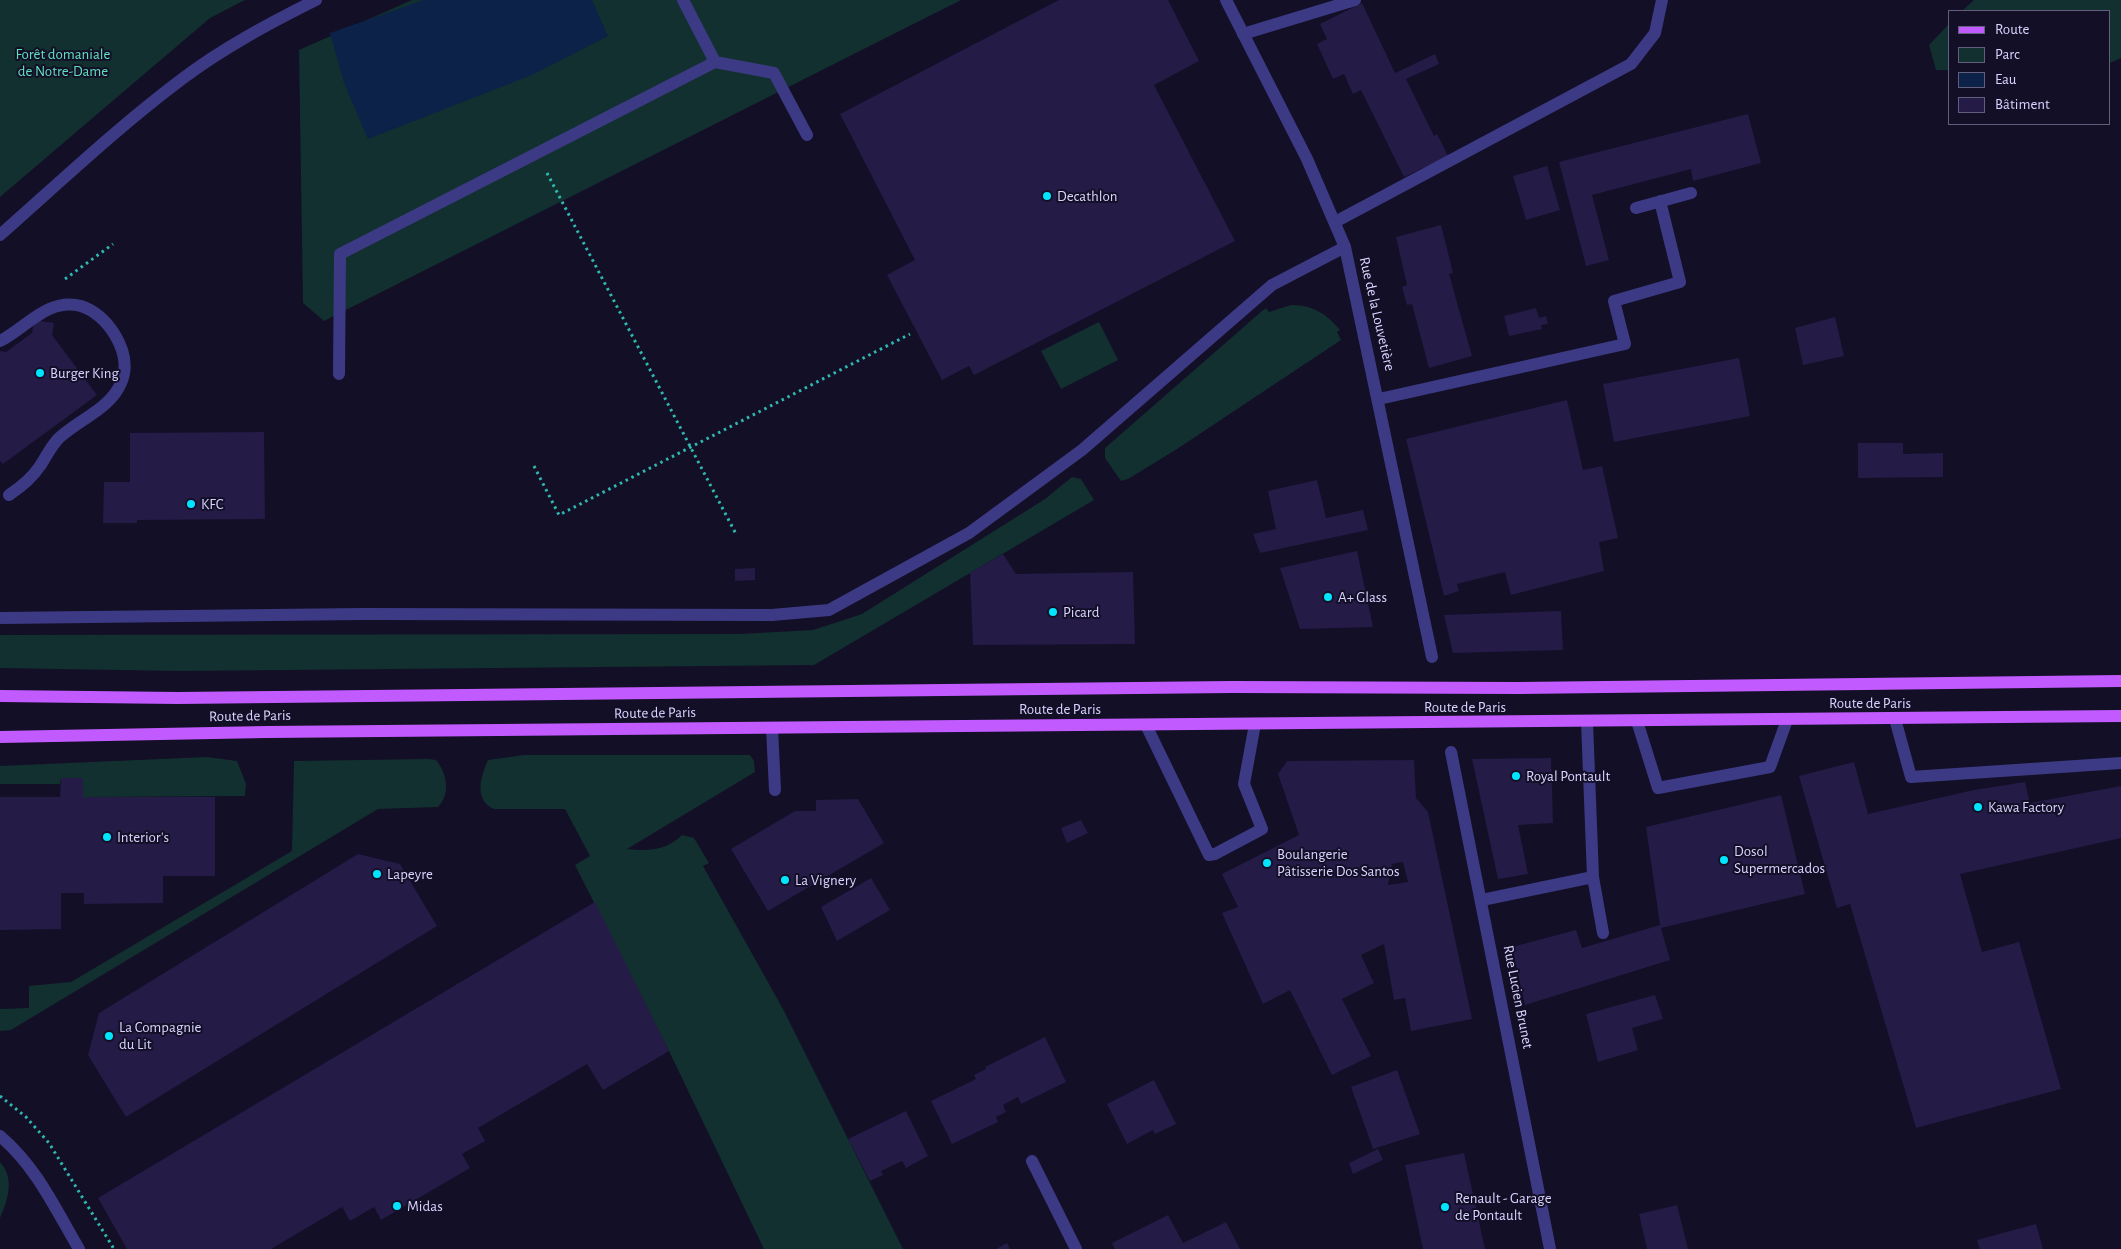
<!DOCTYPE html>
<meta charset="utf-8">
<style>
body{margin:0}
#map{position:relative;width:2121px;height:1249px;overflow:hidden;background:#130f26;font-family:"Alegreya Sans",sans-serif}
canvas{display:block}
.legend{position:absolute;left:1948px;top:10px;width:162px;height:115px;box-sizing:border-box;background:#130f26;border:1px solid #625e7d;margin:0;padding:6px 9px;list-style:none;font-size:15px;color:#d9d4ff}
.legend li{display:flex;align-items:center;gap:10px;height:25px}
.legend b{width:25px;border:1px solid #625e7d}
</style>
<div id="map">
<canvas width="2121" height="1249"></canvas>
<ul class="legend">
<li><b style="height:6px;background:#c25bff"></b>Route</li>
<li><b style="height:14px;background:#12302f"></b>Parc</li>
<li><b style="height:14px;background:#0c2248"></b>Eau</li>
<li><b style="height:14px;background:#241b47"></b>Bâtiment</li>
</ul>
</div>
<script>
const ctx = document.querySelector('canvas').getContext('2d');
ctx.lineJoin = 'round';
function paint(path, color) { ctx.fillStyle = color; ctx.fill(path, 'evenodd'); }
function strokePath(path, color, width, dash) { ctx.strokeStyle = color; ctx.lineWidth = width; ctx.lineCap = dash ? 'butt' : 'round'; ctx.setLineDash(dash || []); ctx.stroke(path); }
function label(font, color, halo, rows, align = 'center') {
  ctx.font = font + ' "Alegreya Sans",sans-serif'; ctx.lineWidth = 4; ctx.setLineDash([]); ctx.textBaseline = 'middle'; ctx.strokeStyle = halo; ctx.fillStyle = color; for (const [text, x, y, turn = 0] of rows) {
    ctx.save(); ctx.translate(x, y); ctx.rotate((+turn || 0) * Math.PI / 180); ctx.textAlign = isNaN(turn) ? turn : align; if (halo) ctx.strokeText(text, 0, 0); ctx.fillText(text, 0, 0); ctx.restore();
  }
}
paint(new Path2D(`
 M0 0H245L210 18 0 197Z
 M412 0H961L324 321 303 303 299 50Z
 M1974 0H2121V58L2110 63V11H1962Z
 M1950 23V70H1936L1929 45Z
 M1291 305C1312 305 1326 313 1340 330L1337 332 1341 340 1177 449 1128 479 1121 481 1105 458V448L1262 311 1266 308 1269 312Z
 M1099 322 1118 360 1061 389 1041 351Z
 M1072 477 1081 479 1094 500 814 665 180 671 0 668V635L740 634 813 630 862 614 1045 499Z
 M524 755H750L754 761 755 772 627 849C648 851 666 851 682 835L694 838 709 863 703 866 783 1009 903 1249H764L669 1051 575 865 590 856 565 809H494C473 800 481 776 488 760Z
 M207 757 237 761 246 784 245 796 83 797V778H61L60 784H0V766Z
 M428 759 436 760C447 773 451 794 438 807L378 809 11 1030 0 1031V1009L29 1008V986L71 982 292 851 294 761Z
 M0 1162C15 1178 8 1200 0 1218Z`), '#12302f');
paint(new Path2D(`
 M424 0H592L608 36 532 75 368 139 344 83 330 33Z`), '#0c2248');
paint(new Path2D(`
 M1059 0H1168L1199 61 1154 85 1235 241 974 375 969 366 942 380 887 275 915 260 840 114Z
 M1362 3 1395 73 1435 54 1439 64 1406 79 1434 136 1437 134 1448 156 1404 177 1361 90 1353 94 1344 74 1333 79 1317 44 1327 39 1320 24Z
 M1748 114 1761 163 1693 181 1691 169 1592 195 1609 260 1586 266 1559 162Z
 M1547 166 1560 210 1526 220 1513 176Z
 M1441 225 1453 273 1449 274 1472 356 1429 368 1412 304 1407 305 1402 287 1407 285 1396 237Z
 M1536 308 1539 318 1546 316 1548 324 1541 325 1542 329 1509 336 1504 316Z
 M1835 317 1844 356 1803 365 1795 328Z
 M34 320 54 323 52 335 97 395 3 464 0 461V351L6 352 32 333Z
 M1739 358 1750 416 1614 442 1603 384Z
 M1567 400 1583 470 1602 466 1618 538 1599 542 1604 571 1511 595 1505 572 1457 584 1459 591 1444 596 1406 439Z
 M264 432 265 519 137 520V523H103L104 482H130V433Z
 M1858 443H1903V454L1943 453V477L1858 478Z
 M1317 480 1326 518 1363 510 1368 530 1260 553 1253 534 1276 529 1268 491Z
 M1357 551 1373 627 1300 629 1280 568Z
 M1003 554 1016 574 1133 572 1135 644 973 645 970 573Z
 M755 568V580L735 581V569Z
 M1561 611 1563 650 1453 653 1444 615Z
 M1551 758 1553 823 1518 825 1528 874 1498 879 1472 759Z
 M1414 760 1416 798 1428 812 1472 1019 1411 1031 1405 998 1394 1000 1384 944 1361 955 1374 983 1342 999 1371 1056 1332 1075 1290 990 1263 1004 1222 913 1238 907 1222 874 1299 835 1278 774 1287 761ZM1403 862 1408 882 1388 885 1392 864Z
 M1854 762 1868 814 1974 790 2025 782 2030 803 2121 786V838L1960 874 1982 952 2019 942 2061 1089 1916 1128 1850 904 1837 908 1799 776Z
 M61 778H83V797H215V876H163V903L84 904V893H61V929L0 930V797H60Z
 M1781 795 1805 894 1661 928 1670 960 1525 1005 1512 947 1576 930 1582 948 1660 925 1646 827Z
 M858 799 884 843 768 911 731 849 795 811H816V800Z
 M1081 820 1088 833 1067 843 1061 828Z
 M358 854 400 864 437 926 126 1117 88 1055 99 1013Z
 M871 878 890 910 837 941 821 907Z
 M595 902 669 1051 603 1090 587 1064 478 1128 485 1141 462 1154 470 1168 381 1220 374 1207 350 1221 342 1207 271 1249H127L98 1198Z
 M1655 995 1663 1019 1632 1028 1638 1050 1598 1062 1586 1014Z
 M1045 1037 1066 1082 1021 1104 1018 1097 1003 1105 1006 1112 996 1117 998 1122 952 1144 931 1101 976 1079 974 1075 986 1069 985 1067Z
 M1397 1070 1420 1134 1373 1149 1351 1087Z
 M1154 1080 1176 1124 1155 1134 1153 1130 1127 1144 1107 1104Z
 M906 1111 928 1156 906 1168 902 1161 881 1171 883 1175 870 1181 848 1139Z
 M1378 1149 1383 1160 1353 1174 1349 1163Z
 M1464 1153 1485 1249H1423L1405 1165Z
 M1677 1205 1688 1249H1647L1639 1214Z
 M1168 1215 1183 1243 1226 1222 1240 1249H1115L1112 1243Z
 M2036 1224 2043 1249H1980L1977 1240Z
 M1007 1243 1010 1249H996Z`), '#241b47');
strokePath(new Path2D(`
 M547 173 736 534
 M65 279 113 244
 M534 466 559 515 910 334
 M0 1096 26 1117 49 1143 114 1249`), '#2fb8b0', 3, [2.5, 4]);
strokePath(new Path2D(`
 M683 0 715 62
 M1243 34 1355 0
 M1636 208 1691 193
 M1335 222 1631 64 1655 33 1662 0
 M0 341C26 328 48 297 81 306 96 311 107 322 115 335 124 350 128 367 121 383 111 408 78 420 59 438 51 446 46 457 40 466 32 478 21 487 9 495
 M339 374 340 254 715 62 774 73 807 135
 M1379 399 1625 344 1614 301 1680 282 1660 201
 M1895 719 1911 777 2121 763
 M1637 721 1658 788 1770 767 1787 720
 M1587 722 1593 877 1603 933
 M1146 725 1209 855 1215 854 1262 829 1244 784 1255 724
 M772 728 775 790
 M1482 900 1593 877`), '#3d3a85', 12);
strokePath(new Path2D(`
 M1226 0 1307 159 1345 247 1432 657
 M0 235C60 182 118 127 182 79 223 48 270 23 316 0
 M0 618 363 614 772 615 829 610 969 533 1082 450 1272 285 1345 247
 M1451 752 1550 1249
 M1032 1161 1076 1249`), '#3d3a85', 12);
strokePath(new Path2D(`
 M0 1136C36 1166 56 1210 79 1249`), '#3d3a85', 12);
strokePath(new Path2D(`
 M0 696 178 698 1232 687 1519 688 2121 681
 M0 737 267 732 2121 716`), '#c25bff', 12);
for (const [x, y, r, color] of [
 [1047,196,5,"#00e5ff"],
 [40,373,5,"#00e5ff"],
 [191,504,5,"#00e5ff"],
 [1328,597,5,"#00e5ff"],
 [1053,612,5,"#00e5ff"],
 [1516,776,5,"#00e5ff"],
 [1978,807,5,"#00e5ff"],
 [107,837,5,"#00e5ff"],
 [1724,860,5,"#00e5ff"],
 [1267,863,5,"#00e5ff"],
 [377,874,5,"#00e5ff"],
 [785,880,5,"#00e5ff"],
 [109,1036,5,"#00e5ff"],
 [397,1206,5,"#00e5ff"],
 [1445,1207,5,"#00e5ff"]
]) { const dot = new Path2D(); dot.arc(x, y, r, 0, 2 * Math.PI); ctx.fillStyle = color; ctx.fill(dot); strokePath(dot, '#130f26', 2); }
label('15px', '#5fe0c0', '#130f26', [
 ["Forêt domaniale",63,54],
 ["de Notre-Dame",63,71]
]);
label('15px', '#d9d4ff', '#130f26', [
 ["Decathlon",1057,196],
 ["Burger King",50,373],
 ["KFC",201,504],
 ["A+ Glass",1338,597],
 ["Picard",1063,612],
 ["Royal Pontault",1526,776],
 ["Kawa Factory",1988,807],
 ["Interior's",117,837],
 ["Dosol",1734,851],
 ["Supermercados",1734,868],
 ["Boulangerie",1277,854],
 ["Pâtisserie Dos Santos",1277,871],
 ["Lapeyre",387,874],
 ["La Vignery",795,880],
 ["La Compagnie",119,1027],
 ["du Lit",119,1044],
 ["Renault - Garage",1455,1198],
 ["de Pontault",1455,1215],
 ["Midas",407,1206]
], 'left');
label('15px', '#d9d4ff', '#130f26', [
 ["Rue de la Louvetière",1377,314,77],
 ["Route de Paris",1870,703],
 ["Route de Paris",1465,707],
 ["Route de Paris",1060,709],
 ["Route de Paris",655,713,-1],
 ["Route de Paris",250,716,-1],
 ["Rue Lucien Brunet",1518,997,79]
]);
</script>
